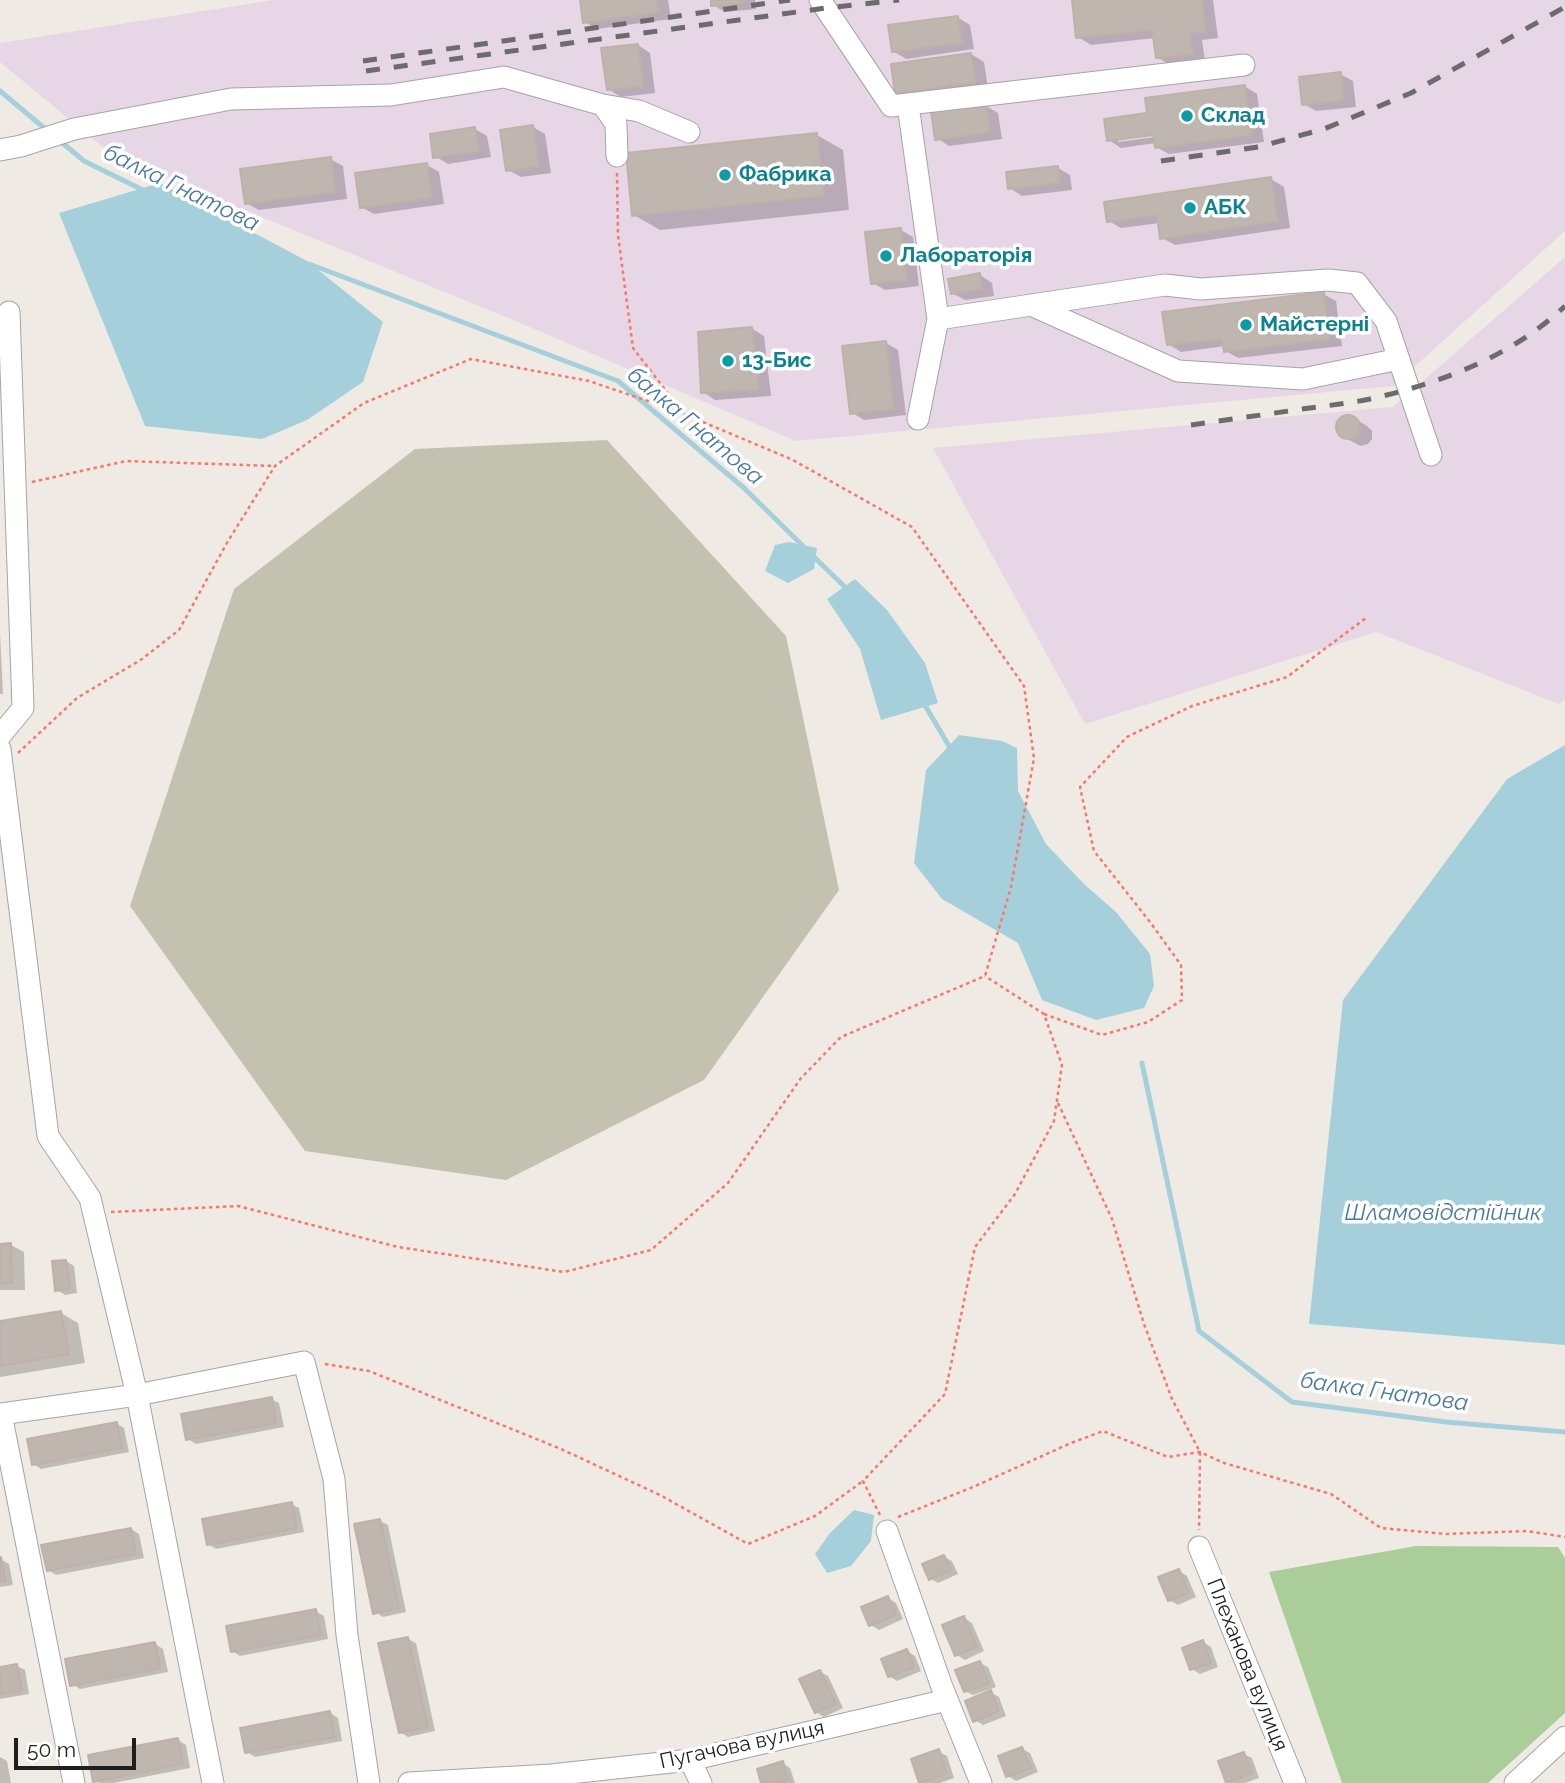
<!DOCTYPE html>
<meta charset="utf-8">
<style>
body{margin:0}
#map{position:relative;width:1565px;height:1783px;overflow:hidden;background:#efebe4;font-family:Raleway,sans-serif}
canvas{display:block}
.scale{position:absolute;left:14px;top:1738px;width:122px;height:32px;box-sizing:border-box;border:4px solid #1e1e1e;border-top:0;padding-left:9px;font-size:21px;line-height:24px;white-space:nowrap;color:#1e1e1e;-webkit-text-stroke:5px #fff;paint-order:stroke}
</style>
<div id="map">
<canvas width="1565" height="1783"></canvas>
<div class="scale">50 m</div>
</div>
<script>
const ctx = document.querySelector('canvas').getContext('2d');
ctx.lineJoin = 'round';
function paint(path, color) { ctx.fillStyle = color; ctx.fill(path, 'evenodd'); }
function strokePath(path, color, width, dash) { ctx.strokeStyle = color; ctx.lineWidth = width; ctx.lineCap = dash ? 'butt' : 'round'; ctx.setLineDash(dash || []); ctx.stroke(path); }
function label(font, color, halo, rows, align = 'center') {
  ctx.font = font + ' Raleway,sans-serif'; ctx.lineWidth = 7; ctx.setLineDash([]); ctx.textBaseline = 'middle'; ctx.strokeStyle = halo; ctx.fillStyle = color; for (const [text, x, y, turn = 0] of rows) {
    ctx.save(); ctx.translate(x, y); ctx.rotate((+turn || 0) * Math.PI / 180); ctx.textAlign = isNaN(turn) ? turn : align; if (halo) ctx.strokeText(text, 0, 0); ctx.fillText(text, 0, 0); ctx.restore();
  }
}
paint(new Path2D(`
 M273 0H1565V231L1393 386 796 441 518 322 115 157 0 62V43Z
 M1565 257V700L1559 704 1376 632 1085 724 933 448 1393 407Z`), '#e7d6e5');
paint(new Path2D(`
 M607 440 786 636 839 890 704 1080 506 1180 305 1151 130 906 234 589 415 449Z`), '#c3c2b0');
paint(new Path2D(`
 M1416 1546 1558 1547 1565 1558V1713L1488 1783H1342L1269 1572Z`), '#aacd99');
paint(new Path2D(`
 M160 183 307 261 383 322 363 382 307 420 262 439 145 426 59 213Z
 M789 542 817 548 814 569 788 583 765 571 775 545Z
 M855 579 887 610 925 663 938 703 881 720 860 649 827 599Z
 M959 735 1002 741 1017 748 1018 791 1046 844 1085 885 1116 912 1150 954 1154 986 1144 1008 1096 1020 1042 1000 1018 943 942 899 914 863 926 770Z
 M1565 745V1345L1309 1324 1343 1000 1507 779Z
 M854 1510 874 1515 871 1541 851 1566 827 1573 815 1554 830 1533Z`), '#a5d0db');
paint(new Path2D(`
 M581 0H668L671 19 597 29 585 22Z
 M712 0H755L756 9 725 12 713 5Z
 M1074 0H1213L1218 38 1202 40 1205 61 1170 65 1157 57 1155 38 1091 45 1078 37Z
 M957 17 970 25 974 49 906 59 893 51Z
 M638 45 650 53 655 93 621 97 608 89Z
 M971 54 984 62 988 88 910 99 897 92Z
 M1340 74 1353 81 1356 107 1316 111 1304 104Z
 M1244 86 1257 94 1264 142 1169 154 1156 147V143L1121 148 1109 140 1149 115ZM1162 132V136L1118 142V138Z
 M986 106 998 113 1002 139 949 146 937 138Z
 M533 127 545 134 551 173 521 177 508 170Z
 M475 129 487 136 491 157 448 164 435 156Z
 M817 135 843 150 849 210 660 230 634 215Z
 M330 159 343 166 347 199 259 210 246 203Z
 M427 165 439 172 444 204 374 214 361 207Z
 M1058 168 1070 175 1072 190 1022 196 1010 188Z
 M1271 179 1284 187 1290 228 1175 245 1162 238 1160 223 1121 228 1109 221Z
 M901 230 913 237 919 286 885 290 873 283Z
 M980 275 992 283 994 296 965 300 952 293Z
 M1323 294 1336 301 1342 346 1238 358 1226 351 1225 346 1181 352 1168 344Z
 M751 328 764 336 771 396 715 400 703 392Z
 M886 343 898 350 906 415 864 420 851 412Z
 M1344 417 1354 418 1367 426 1372 431V439L1368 444 1360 446 1357 444 1343 437 1339 432V422Z
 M0 633 3 694H0Z
 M0 1245H11L24 1252 25 1290H0Z
 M66 1261 74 1266 77 1293 65 1295 57 1290Z
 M61 1313 78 1323 85 1363 0 1377V1323Z
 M271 1399 279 1403 284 1427 196 1444 188 1439Z
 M116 1423 124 1428 129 1452 41 1469 33 1464Z
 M291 1504 299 1508 304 1532 216 1549 208 1544Z
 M380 1521 388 1525 406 1612 383 1617 375 1612Z
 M131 1529 139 1534 144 1558 56 1575 48 1570Z
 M944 1557 952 1561 958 1574 938 1583 930 1578Z
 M0 1559 9 1564 13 1585 0 1587Z
 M1179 1571 1187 1576 1196 1597 1178 1605 1169 1600Z
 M888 1598 896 1603 903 1619 879 1630 871 1625Z
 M315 1611 324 1616 328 1639 240 1656 232 1651Z
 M964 1618 972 1623 984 1651 965 1660 957 1655Z
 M408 1639 416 1643 435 1731 408 1737 400 1732Z
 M1203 1642 1211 1647 1218 1667 1200 1674 1192 1669Z
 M155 1644 163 1649 168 1672 80 1689 72 1684Z
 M907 1651 915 1656 921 1671 897 1681 889 1676Z
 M980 1663 988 1667 996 1687 973 1695 965 1691Z
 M17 1666 25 1670 29 1694 0 1699V1669Z
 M820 1672 828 1676 843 1708 824 1717 816 1712Z
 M990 1692 999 1697 1006 1716 983 1725 975 1720Z
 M330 1713 338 1718 342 1741 255 1757 247 1752Z
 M178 1740 186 1745 190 1768 113 1783H99L94 1780Z
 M1022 1749 1030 1753 1038 1772 1016 1781 1008 1776Z
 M938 1751 947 1756 954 1778 940 1783H922Z
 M1243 1754 1252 1758 1259 1778 1245 1783H1229L1227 1782Z
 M0 1757 7 1761 11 1783H0Z
 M782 1763 790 1768 795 1783H763Z`), '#0003');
strokePath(new Path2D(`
 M0 91 49 132
 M59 140 84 161 147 192
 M309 264 618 381 744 488 805 548
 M812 555 848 590
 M923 702 952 751
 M1142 1063 1199 1331 1292 1402 1446 1422 1565 1432`), '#a5d0db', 5);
const building = new Path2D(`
 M580 0H657L659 12 583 23Z
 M711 0H744V3L711 6Z
 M1072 0H1202L1206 31 1190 33 1193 54 1156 58 1152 30 1076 38Z
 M958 16 962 43 892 52 888 25Z
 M638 44 643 86 607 90 601 48Z
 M971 53 976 82 895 93 891 64Z
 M1341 72 1344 100 1302 105 1299 77Z
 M1245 85 1252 135 1155 148 1153 135 1107 141 1104 119 1147 113 1145 98Z
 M986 104 990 132 935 140 931 111Z
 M533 125 539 166 506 171 500 130Z
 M475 127 479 151 433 158 430 134Z
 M817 133 824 196 632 216 626 153Z
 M331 157 335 192 245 204 240 169Z
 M427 163 432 198 360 208 355 173Z
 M1058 166 1060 183 1008 189 1006 172Z
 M1271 177 1278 221 1160 239 1157 215 1107 222 1104 202Z
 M901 228 907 280 871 284 865 232Z
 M980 273 982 289 951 294 948 279Z
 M1324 292 1330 339 1224 352 1222 339 1167 345 1162 312Z
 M752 327 759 390 701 393 698 332Z
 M886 341 894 409 850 414 842 346Z
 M1336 427a12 12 0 1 1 24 0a12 12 0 1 1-24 0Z
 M11 1243 12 1283 0 1284V1244Z
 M66 1260 70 1289 55 1291 52 1261Z
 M61 1311 69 1354 0 1366V1321Z
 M272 1397 276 1423 186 1440 181 1414Z
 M117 1422 122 1448 32 1465 27 1439Z
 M292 1502 297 1528 207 1545 202 1519Z
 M380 1519 399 1608 373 1614 354 1524Z
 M131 1528 136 1554 47 1571 41 1545Z
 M944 1555 951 1570 929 1580 922 1564Z
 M1 1557 6 1581 0 1582V1558Z
 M1179 1569 1189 1593 1168 1601 1158 1577Z
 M888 1596 896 1615 869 1626 861 1607Z
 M316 1609 321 1635 231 1652 226 1626Z
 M964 1616 977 1647 955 1656 942 1625Z
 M408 1637 428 1727 399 1733 378 1643Z
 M1203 1640 1211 1663 1190 1670 1182 1648Z
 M155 1642 160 1668 70 1686 65 1659Z
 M907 1649 914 1667 888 1677 881 1659Z
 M980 1661 989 1683 964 1692 955 1670Z
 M17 1664 22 1690 0 1694V1667Z
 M820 1670 836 1704 815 1713 799 1679Z
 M991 1690 999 1711 973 1722 965 1701Z
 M330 1711 335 1737 245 1753 240 1728Z
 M178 1738 183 1764 93 1782 88 1755Z
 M1022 1747 1031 1768 1006 1777 998 1756Z
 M939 1749 947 1774 919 1783 911 1759Z
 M1244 1752 1252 1773 1226 1783 1218 1761Z
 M783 1761 788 1780 778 1783H761L757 1769Z`);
paint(building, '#bfb6b0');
strokePath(building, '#c0b1a7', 2);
const minor = new Path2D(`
 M820 0 891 106 1244 65
 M603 105 639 111 689 132
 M908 105 938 319 918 419
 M0 150 21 146 74 129 231 99 391 95 504 77 603 105 616 124 617 156
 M1031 305 1178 371 1303 379 1399 359
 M938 319 1165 285 1201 289 1328 280 1357 283 1386 321 1431 455
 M0 736 23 708 9 312
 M0 749 48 1136 90 1198 137 1395 213 1783
 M0 1414 137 1395 304 1362 334 1479 347 1635 369 1783
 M1 1414 74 1783
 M887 1531 942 1687 981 1783
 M1199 1547 1295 1783
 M690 1760 701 1783
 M409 1783 551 1775 690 1760 947 1700
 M1515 1783 1565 1737`);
strokePath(minor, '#a5a5a5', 23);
strokePath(new Path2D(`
 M617 173 618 235 633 348 684 414 793 460 912 527 1024 686 1034 758 1011 887 985 976
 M32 482 126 461 275 466
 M18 753 77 698 142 659 179 630 228 541 275 466 364 403 471 359 589 381 683 413
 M1044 1014 1102 1035 1148 1022 1182 1000 1181 965 1150 922 1094 851 1080 787 1127 737 1192 706 1287 677 1366 618
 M1058 1103 1112 1219 1144 1324 1172 1399 1200 1452 1199 1530
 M111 1212 238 1206 398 1247 564 1272 651 1250 728 1183 801 1078 841 1037 985 976
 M325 1364 369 1371 561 1449 660 1495 748 1544 815 1516 863 1481
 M880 1515 863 1481 945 1394 975 1247 1015 1194 1054 1121 1062 1065 1044 1014 985 976
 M898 1517 973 1487 1071 1443 1103 1431 1168 1457 1200 1452 1224 1463 1331 1494 1381 1528 1446 1534 1527 1531 1565 1537`), '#f6786d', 2.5, [3.5, 3.5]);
strokePath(minor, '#fff', 21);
strokePath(new Path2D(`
 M363 61 790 0
 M366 71 826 8 899 0
 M1161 161 1258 147 1324 129 1411 93 1565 7
 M1191 425C1226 420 1261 415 1296 410 1321 406 1346 404 1370 399 1441 383 1511 357 1565 306`), '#6c6c6c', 5, [14, 14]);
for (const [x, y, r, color] of [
 [1187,116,7,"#0f9aa8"],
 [725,175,7,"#0f9aa8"],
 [1190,208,7,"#0f9aa8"],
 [886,256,7,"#0f9aa8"],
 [1246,325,7,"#0f9aa8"],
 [728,361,7,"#0f9aa8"]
]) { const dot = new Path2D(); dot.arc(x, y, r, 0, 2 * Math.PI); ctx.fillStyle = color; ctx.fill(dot); strokePath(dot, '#fff', 2.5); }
label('bold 21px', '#0d838f', '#fff', [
 ["Склад",1201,116],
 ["Фабрика",739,175],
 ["АБК",1204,208],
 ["Лабораторія",900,256],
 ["Майстерні",1260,325],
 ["13-Бис",742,361]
], 'left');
label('21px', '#1e1e1e', '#fff', [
 ["Плеханова вулиця",1247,1665,68],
 ["Пугачова вулиця",742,1745,-12]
]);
label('italic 23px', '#4979a3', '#fff', [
 ["балка Гнатова",181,188,26],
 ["балка Гнатова",695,426,40],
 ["Шламовідстійник",1443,1213],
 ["балка Гнатова",1384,1392,8]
]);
</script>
